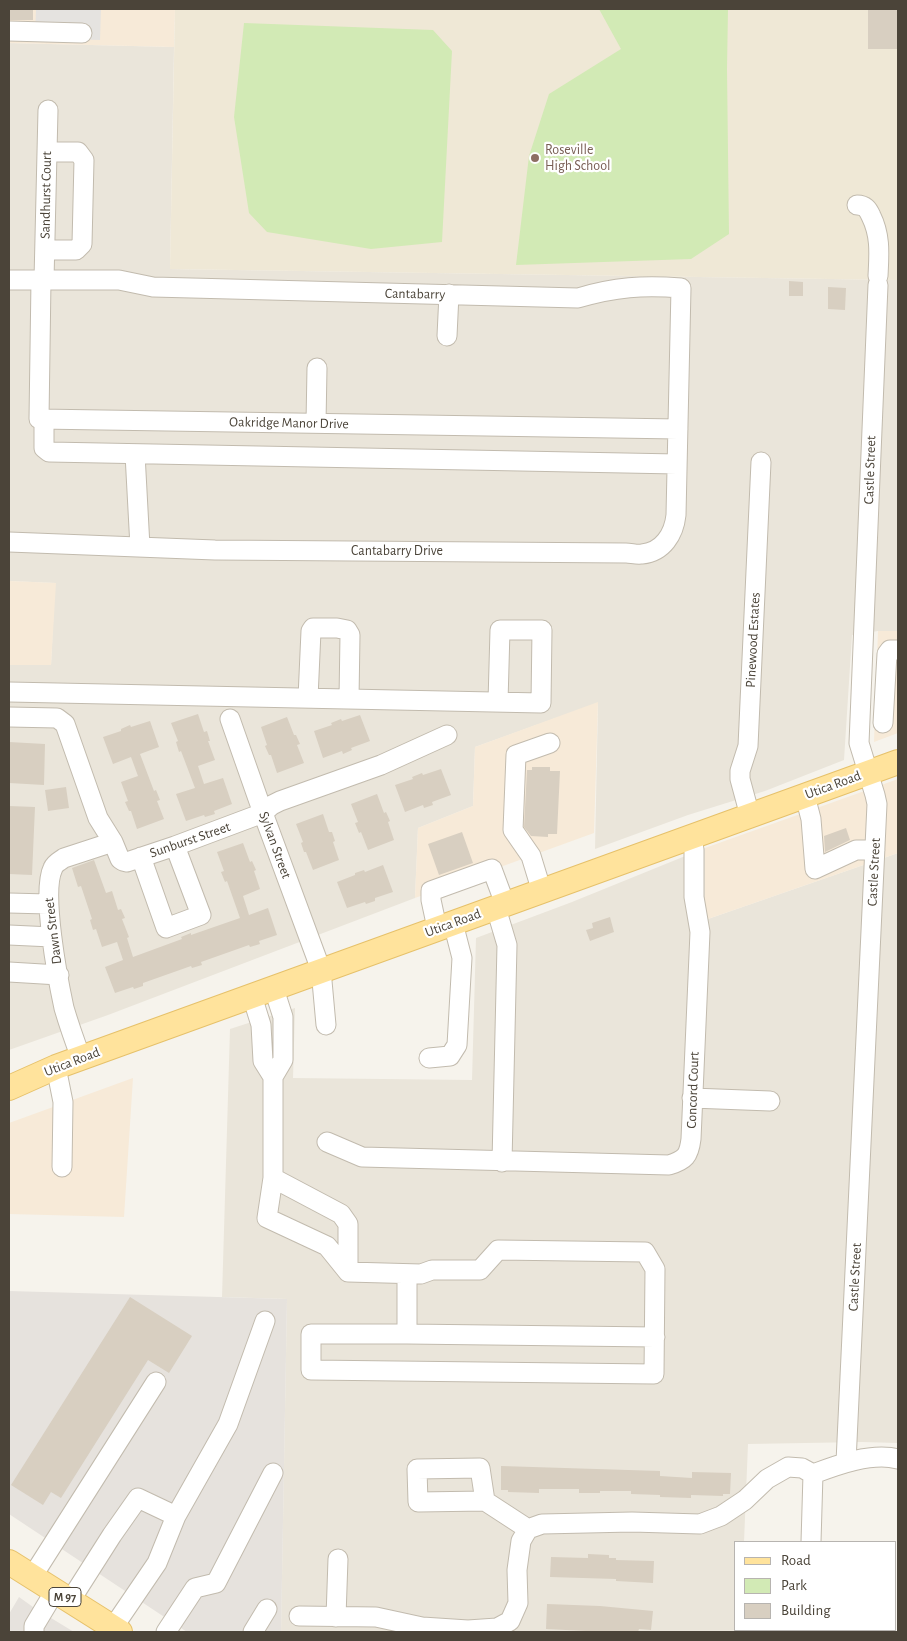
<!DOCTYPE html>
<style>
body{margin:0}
#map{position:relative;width:907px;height:1641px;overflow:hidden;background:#f6f3ec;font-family:"Alegreya Sans",sans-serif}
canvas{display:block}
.frame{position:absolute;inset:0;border:10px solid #4b4439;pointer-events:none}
.legend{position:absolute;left:734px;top:1541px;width:162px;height:90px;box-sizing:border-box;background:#fff;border:1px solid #b7b4b0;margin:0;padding:6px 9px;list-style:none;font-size:15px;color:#4b4439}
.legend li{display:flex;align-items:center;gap:10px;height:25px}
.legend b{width:25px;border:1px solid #b7b4b0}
</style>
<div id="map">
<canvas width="907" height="1641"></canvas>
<div class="frame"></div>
<ul class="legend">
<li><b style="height:6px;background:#ffe39c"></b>Road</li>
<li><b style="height:14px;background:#d2eab5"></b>Park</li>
<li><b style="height:14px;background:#d8cfc1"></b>Building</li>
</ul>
</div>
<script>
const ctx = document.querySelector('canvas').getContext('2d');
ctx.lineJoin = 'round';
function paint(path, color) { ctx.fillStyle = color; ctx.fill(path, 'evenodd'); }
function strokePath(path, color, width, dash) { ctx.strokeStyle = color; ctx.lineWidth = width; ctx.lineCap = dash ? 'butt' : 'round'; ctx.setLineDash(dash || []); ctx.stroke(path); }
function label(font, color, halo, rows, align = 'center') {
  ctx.font = font + ' "Alegreya Sans",sans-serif'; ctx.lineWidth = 4.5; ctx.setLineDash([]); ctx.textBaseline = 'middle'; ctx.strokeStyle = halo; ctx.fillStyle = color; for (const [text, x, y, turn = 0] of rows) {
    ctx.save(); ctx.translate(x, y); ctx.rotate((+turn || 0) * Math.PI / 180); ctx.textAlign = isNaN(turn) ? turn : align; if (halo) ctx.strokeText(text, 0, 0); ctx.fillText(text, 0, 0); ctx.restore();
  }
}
paint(new Path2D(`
 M9 43 174 47 170 269 898 280V631H878L852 635 844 760 765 791 688 815 595 849 598 703 475 747 473 806 418 828 415 898 108 1015 9 1050V665H51L55 583 9 581Z
 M705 848V920L898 853V1443L862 1442 748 1444 744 1542H736V1630H741L740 1632H281L287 1299 222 1297 230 1029 295 1008 293 1078 472 1080 476 938 572 902Z`), '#eae5da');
paint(new Path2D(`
 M9 9H175L174 47 9 43Z
 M9 581 56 583 51 665H9Z
 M878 631H898V733L874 742Z
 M598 702 594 833 415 898 418 828 473 806 475 747Z
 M898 779V853L705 920V848Z
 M133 1078 124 1217 9 1214V1123Z`), '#f7ead8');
paint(new Path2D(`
 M9 1291 287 1299 281 1632H187L9 1514Z
 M19 1597 33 1607 74 1632H9V1614Z`), '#e6e2dd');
paint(new Path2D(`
 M175 9H898V280L170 269Z`), '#efe8d6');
paint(new Path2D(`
 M599 9H728L727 69 729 234 691 259 516 265 529 156 549 94 621 49Z
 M244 23 433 30 452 51 442 242 371 249 267 232 249 213 234 117Z`), '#d2eab5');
paint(new Path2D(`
 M36 9H101L100 40 35 38Z`), '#e5e3e0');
paint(new Path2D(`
 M9 9H33V20H9Z
 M868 9H898V49H868Z
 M789 281 803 282V296H789Z
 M828 287 846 288 845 310 828 309Z
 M198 714 204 732 207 731 210 741H208L215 760 198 766 204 784 223 778 232 804 214 811 215 814 205 817 204 815 186 821 176 794 195 788 181 751 179 752 176 742 178 741 171 723Z
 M360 715 370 741 351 748 352 750 343 754 342 751 323 758 314 731 332 725 331 723 341 719 342 721Z
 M287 717 294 735H296L300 744 297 745 304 763 277 773 271 755H269L265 746 267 745 261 727Z
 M150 721 159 747 140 754 154 791 156 790 160 800 157 801 164 819 137 829 131 811H129L125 802 128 801 121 782 138 776 131 757 113 764 103 737 121 731V729L130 725 131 727Z
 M9 742 45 744 44 785 9 783Z
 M532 767H550V771H560L557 834H548V837L531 836 524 827 527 770H532Z
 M441 769 451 795 432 802 433 805 424 808 423 805 405 812 395 785 413 779 412 777 422 773 423 775Z
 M66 787 69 808 48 811 45 790Z
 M377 794 384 813 386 812 390 821 388 822 394 840 368 850 361 832 359 833 355 823 358 822 351 804Z
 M9 806 35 807 32 875 9 874Z
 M323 814 329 832H332L335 841 333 842 339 860 313 870 306 852H304L301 843 303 842 296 824Z
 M846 828 850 840 825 852 824 836Z
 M462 832 473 863 439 875 428 844Z
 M243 843 250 862 252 861 256 870 254 871 260 889 243 896 249 915 268 908 277 935 259 941 260 944 250 947 249 945 201 962 202 965 192 968 191 966 143 983V986L134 989 133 987 115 993 105 967 123 960 117 942 102 947 96 929 93 930 90 920 92 919 81 886 78 887 72 868 94 860 106 893 112 891 118 910 121 909 125 918 122 919 129 937 127 938 133 957 182 939 181 937 191 933V935L240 918 227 881 225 882 221 872 224 871 217 852Z
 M383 865 393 892 375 898V901L366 904 365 902 347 908 337 882 355 875V873L364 870 365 872Z
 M610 917 614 932 590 941 586 930 593 928 592 923Z
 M130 1297 192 1336 169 1373 148 1360 61 1498 51 1492 43 1505 11 1485Z
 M501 1466 660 1471V1476L692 1478V1472L731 1473 730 1494H723V1496L691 1495V1498L660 1497V1495L631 1494V1491H600V1493H579V1489H539V1493L508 1492V1490H501Z
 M588 1554 609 1555V1558H616V1560L654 1561 653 1583 616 1581V1579L550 1577 551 1557 588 1558Z
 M547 1604 600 1606 653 1611 651 1630 639 1629 638 1632H606L546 1629Z`), '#d8cfc1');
const minor = new Path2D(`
 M9 31 82 33
 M857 205C865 205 868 209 871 216 881 236 879 255 878 276
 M45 250H76L82 244 84 160 78 152H47
 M9 280H119L153 287 578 298C615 287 643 285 681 288L676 515C674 534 663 552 642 554 637 555 631 553 626 553L215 550 9 542
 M41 280 39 419 678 429
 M44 280 48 110
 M447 336 449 294
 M44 419V448L49 452 677 464
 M316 423 317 368
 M135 454 140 547
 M9 692C186 696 364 699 541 703L542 630H500L498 702
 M308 698 311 631 313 628H337L347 630 350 635 349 699
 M9 717 57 718 65 724 98 818 113 842 120 859 123 861 127 862 175 846 263 813 272 805 280 801 381 765 447 735
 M230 719 263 813 321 970 326 1025
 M883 723 887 654 890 650H898
 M805 796 811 819 815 869 856 850H875
 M750 816 740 779V771L748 746 761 462
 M141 857 166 928 201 915 175 846
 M542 892 531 856 513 830 516 755 550 743
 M9 903 48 904
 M496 908 507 945 502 1162
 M437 928 431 900V891L492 869 505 904
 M9 935 52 937
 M9 972 59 975
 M274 989 283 1017V1060L273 1077V1178L267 1218 327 1246 348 1272 421 1274 432 1270H480L498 1250 645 1252 655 1269 654 1374 311 1370V1334H407V1274
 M252 996 261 1025 263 1061 273 1077
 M81 1058C75 1042 69 1025 64 1008 58 980 41 892 53 868 55 863 60 861 64 858L113 842
 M429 1058 450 1056 457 1045 462 958 453 923
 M56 1067 63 1102 62 1167
 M692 1098 770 1101
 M327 1142 362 1157 669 1165C685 1160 689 1156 691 1139L700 932 694 897V850L692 837
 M273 1178 341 1214 348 1224V1272
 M407 1334 655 1337
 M846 1462 877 804 875 795 859 743 878 285
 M485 1501 480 1468 417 1469 418 1502 485 1501 528 1529
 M811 1542 813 1474C837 1465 872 1452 898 1459
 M32 1577 156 1382
 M70 1601 112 1535 138 1498 176 1516
 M299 1616 376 1617 422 1627 468 1630 497 1628 510 1621 518 1603 517 1570 521 1541 528 1529 542 1524 632 1522 700 1524 721 1516 745 1500 767 1479 788 1467 802 1468 813 1474
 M336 1617 338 1559
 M822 1630 832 1632
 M34 1632V1626L55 1591
 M110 1632 157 1563 176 1516 228 1424 265 1321
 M166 1632 195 1588 216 1583 273 1473
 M253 1632 267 1609`);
const major = new Path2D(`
 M9 1088 56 1067 898 762
 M9 1562 120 1632`);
strokePath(minor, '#c2bbae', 21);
strokePath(major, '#e6c16a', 26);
strokePath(minor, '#fff', 19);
strokePath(major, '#ffe39c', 24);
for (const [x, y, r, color] of [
 [535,158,5,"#8d6e63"]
]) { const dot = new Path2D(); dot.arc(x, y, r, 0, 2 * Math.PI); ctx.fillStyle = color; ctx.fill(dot); strokePath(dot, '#fff', 2); }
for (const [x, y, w] of [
 [65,1597,32]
]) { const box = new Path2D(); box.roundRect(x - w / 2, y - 9.5, w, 19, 4); ctx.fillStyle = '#fff'; ctx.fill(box); strokePath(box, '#4b4439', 1); }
label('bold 12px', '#4b4439', null, [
 ["M 97",65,1597]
]);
label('14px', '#785e54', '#fff', [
 ["Roseville",545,150],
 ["High School",545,166]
], 'left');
label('14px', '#4b4439', '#fff', [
 ["Sandhurst Court",46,195,-89],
 ["Cantabarry",415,294,1],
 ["Oakridge Manor Drive",289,423,1],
 ["Castle Street",870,470,-88],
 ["Cantabarry Drive",397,551],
 ["Pinewood Estates",753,640,-87],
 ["Utica Road",833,785,-20],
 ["Sunburst Street",190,840,-19],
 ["Sylvan Street",275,845,70],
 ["Castle Street",874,872,-87],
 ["Utica Road",453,923,-20],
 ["Dawn Street",53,931,-97],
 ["Utica Road",72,1062,-21],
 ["Concord Court",693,1090,-88],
 ["Castle Street",855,1277,-87]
]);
</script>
